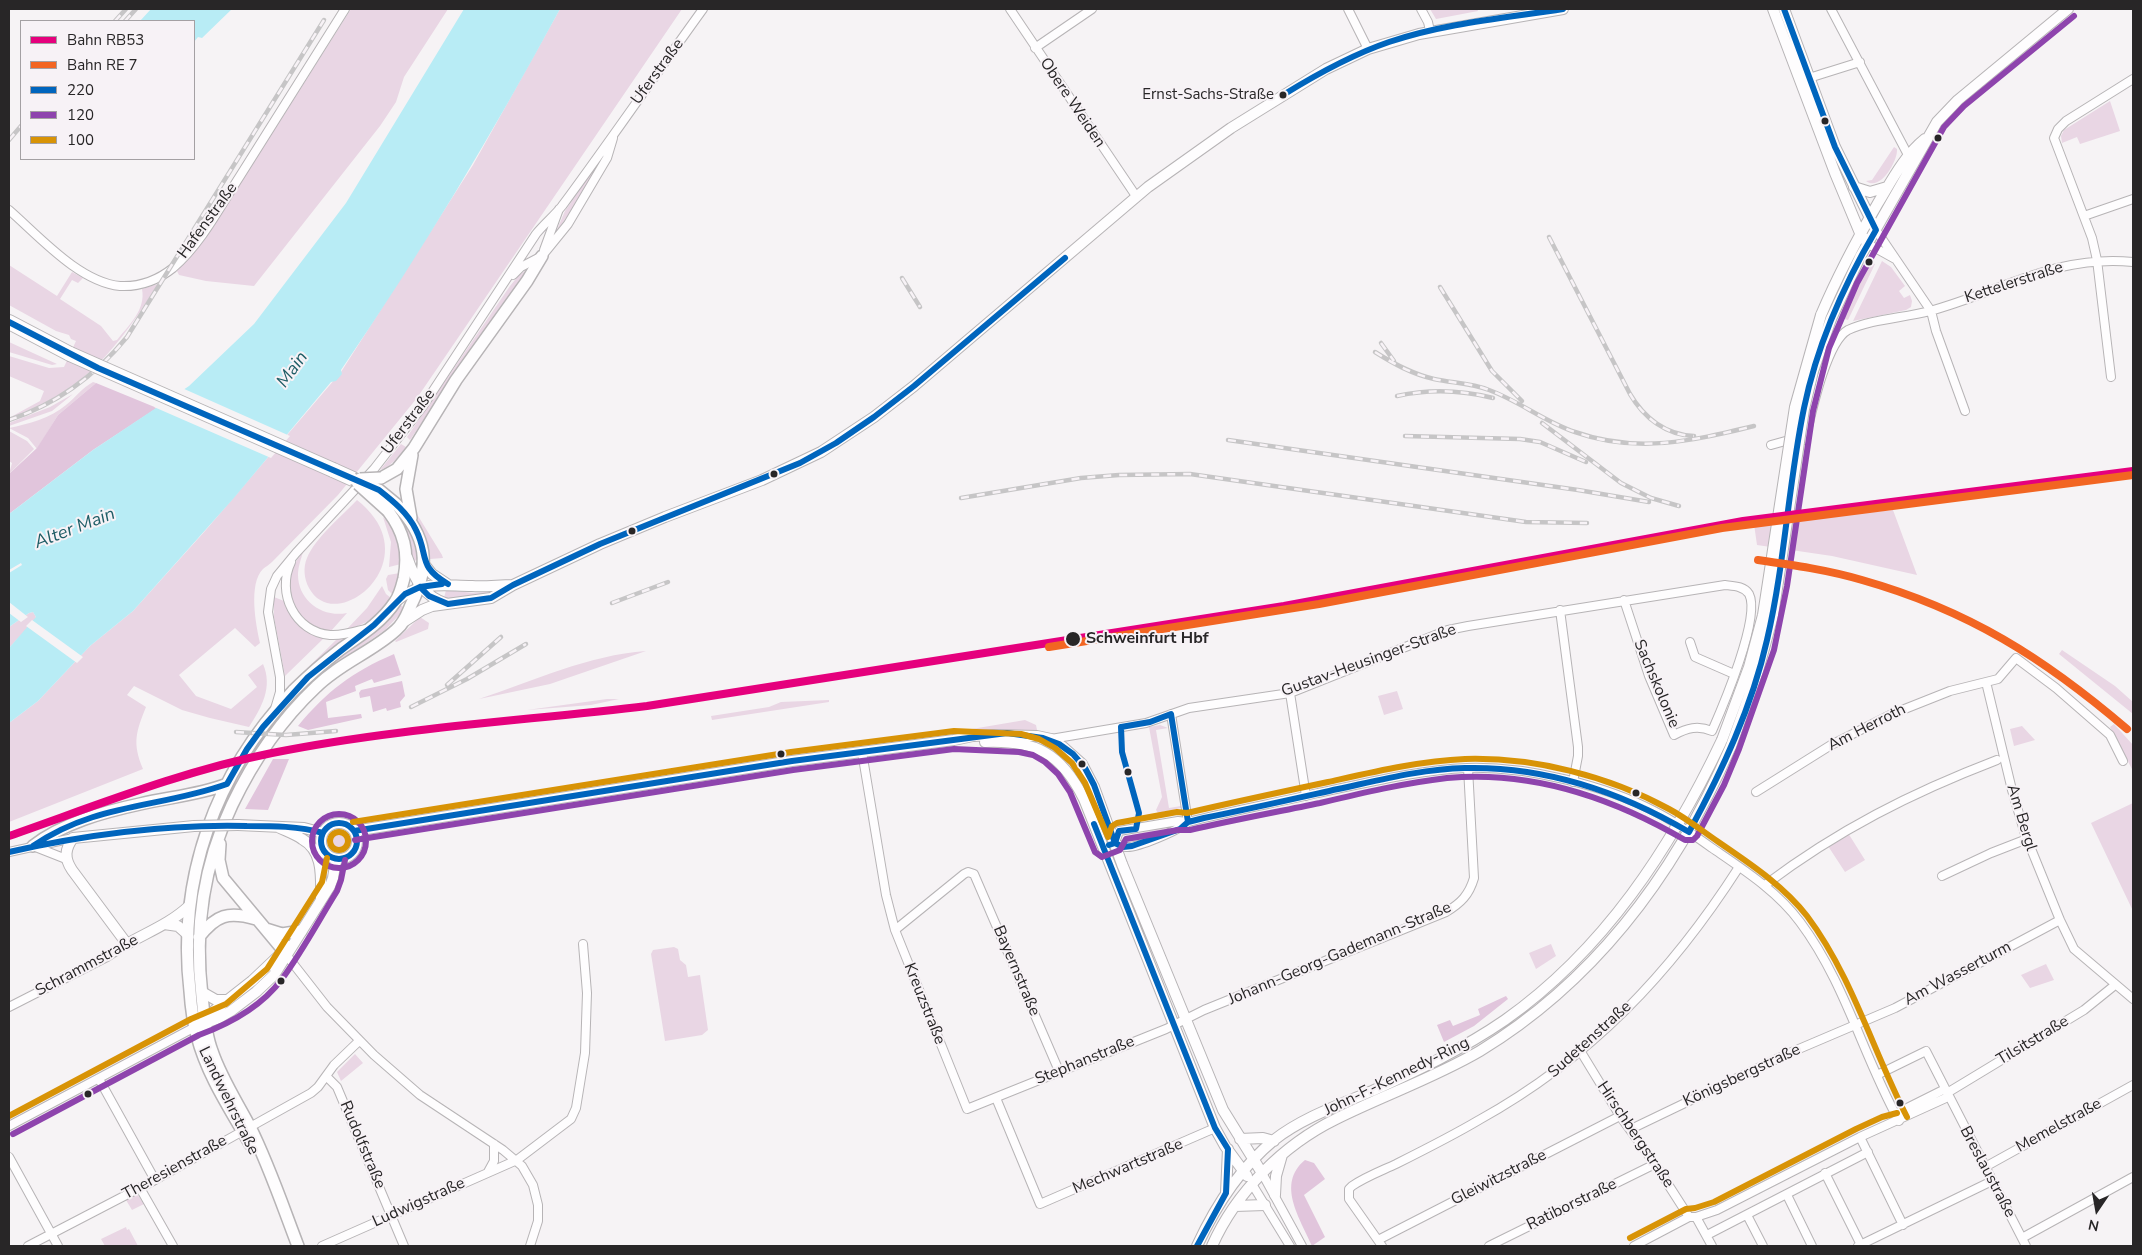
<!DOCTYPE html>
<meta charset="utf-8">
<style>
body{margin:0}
#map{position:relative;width:2142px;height:1255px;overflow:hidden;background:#f6f3f5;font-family:"Nunito Sans",sans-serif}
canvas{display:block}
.frame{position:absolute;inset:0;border:10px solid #282627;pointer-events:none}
.legend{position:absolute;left:20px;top:20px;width:175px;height:140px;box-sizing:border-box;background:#f7f2f6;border:1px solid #a4a0a3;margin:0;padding:6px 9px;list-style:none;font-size:15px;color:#282627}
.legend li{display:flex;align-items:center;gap:10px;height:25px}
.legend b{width:25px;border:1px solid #a4a0a3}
.north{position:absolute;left:2072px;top:1185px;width:50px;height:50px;-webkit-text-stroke:4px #f7f2f6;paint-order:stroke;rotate:192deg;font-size:14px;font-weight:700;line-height:20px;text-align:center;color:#282627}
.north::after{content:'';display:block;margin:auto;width:18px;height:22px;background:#282627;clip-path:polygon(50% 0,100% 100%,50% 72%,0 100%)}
</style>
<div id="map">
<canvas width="2142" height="1255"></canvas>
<div class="frame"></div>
<ul class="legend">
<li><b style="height:6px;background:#e5007d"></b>Bahn RB53</li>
<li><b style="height:6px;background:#f26522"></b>Bahn RE 7</li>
<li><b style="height:6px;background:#0065bd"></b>220</li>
<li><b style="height:6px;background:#8e44ad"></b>120</li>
<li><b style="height:6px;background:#d89306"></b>100</li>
</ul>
<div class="north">N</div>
</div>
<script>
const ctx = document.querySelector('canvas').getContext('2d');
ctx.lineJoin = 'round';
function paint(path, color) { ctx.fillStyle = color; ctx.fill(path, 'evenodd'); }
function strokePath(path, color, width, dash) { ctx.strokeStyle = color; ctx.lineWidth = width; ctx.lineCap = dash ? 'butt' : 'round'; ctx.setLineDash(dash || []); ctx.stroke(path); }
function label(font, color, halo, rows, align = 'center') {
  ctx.font = font + ' "Nunito Sans",sans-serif'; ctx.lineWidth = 4; ctx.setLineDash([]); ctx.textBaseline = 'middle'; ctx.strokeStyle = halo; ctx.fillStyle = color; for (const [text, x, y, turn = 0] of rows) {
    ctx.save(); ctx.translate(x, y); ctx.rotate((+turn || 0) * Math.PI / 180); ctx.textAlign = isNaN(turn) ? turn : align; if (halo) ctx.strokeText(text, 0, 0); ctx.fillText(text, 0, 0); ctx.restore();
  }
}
paint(new Path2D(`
 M351 9H448L404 77 396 102 380 126 254 286 206 281 179 275 177 271 195 250 224 209Z
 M560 9H682L417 398 338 495 272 562C269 565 265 567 263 569 248 584 256 625 260 643L255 647 235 628 179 675 196 696 231 709 257 687 248 675 263 664C273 687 262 707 249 727L210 718 182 710 134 686 127 695 146 707C136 732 132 743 143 769L9 822V723L38 701 90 646 133 611 205 531 341 372 473 165Z
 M1430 9H1477L1478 11 1436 19Z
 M2110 101 2120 131 2080 144 2077 137 2062 143 2061 136 2064 130Z
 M1894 147 1897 149C1898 161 1880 192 1866 181L1872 180Z
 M604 155 574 207 556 232 565 211Z
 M1882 261 1891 267 1905 286 1899 291 1904 298 1910 295 1912 301 1911 307 1906 310 1853 321Z
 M1873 263 1875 264 1848 320 1841 318 1863 269 1866 265Z
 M9 265 57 296 72 272 83 278 78 283 72 280 60 299 101 326 113 341 117 340C129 325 146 310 142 289L158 284C121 344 80 397 9 418L40 401 44 391 9 376V356L49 368 64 367 76 341 71 339 69 335 56 331 9 305Z
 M527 270 410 440 407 437 510 286 519 275Z
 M9 342 57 364 52 365 9 352Z
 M93 382 96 383 58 415 37 449 28 438 9 428C28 424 51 418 66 405 76 397 82 388 93 382Z
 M73 394 52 411 9 426V423L50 407Z
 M9 431 27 441 34 449 9 474 12 463 9 461Z
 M401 444 406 447C398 457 392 466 380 470Z
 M357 500C432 559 336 638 309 588 304 579 303 567 307 558 315 538 342 516 357 500Z
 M385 500C402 516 416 536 418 560L413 561 406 531Z
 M1893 510 1917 575 1832 556 1757 545 1754 524Z
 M415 511 442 555 443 558 430 559 427 545 415 516Z
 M383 517C396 529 400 548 401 564L389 567 391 542Z
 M303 552C301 559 298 567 298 575 298 600 322 618 347 613L331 631C302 627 282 601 291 572 293 564 299 558 303 552Z
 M400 573 393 595 388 590 386 579 388 575Z
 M382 586 386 594 391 598C380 615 365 625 346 630L367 608Z
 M446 590 474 593 495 591 496 593 448 599 444 598Z
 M274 597 284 601C288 620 305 633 324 638L285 676 274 617Z
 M401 605 405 609 385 630 325 672 272 730 248 763 213 837 199 1007 197 1008C195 985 191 962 192 940 195 840 242 747 314 678 332 661 355 649 374 633 384 625 391 614 401 605Z
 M33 612 36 617 35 620 9 648V627L29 613Z
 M420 617 429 623 428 629 396 642 395 641Z
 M347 638 348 639 285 690 337 639Z
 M2062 650 2115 686 2133 702V714L2059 654Z
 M646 651 550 684 479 699C533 681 589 655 646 651Z
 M1397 691 1403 709 1384 715 1378 696Z
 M607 699H619L591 705 527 710Z
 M829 700V702L712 720 711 716 769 707 781 702Z
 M1025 720 1036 725 1037 730H966Z
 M2114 724 2133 745V771L2110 727Z
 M1160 725 1168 728 1156 730 1169 808 1181 806V808L1158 813 1156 810 1162 797 1149 727Z
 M2022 726 2035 740 2014 746 2010 729Z
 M1085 779 1103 822 1099 824 1079 781Z
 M2133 803V911L2091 823Z
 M1178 824 1180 826 1133 842 1131 835Z
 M329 841a11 11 0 1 1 22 0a11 11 0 1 1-22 0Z
 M1848 833 1865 860 1845 872 1828 846Z
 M1551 944 1556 956 1536 969 1529 953Z
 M674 947 678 949 680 960 686 965 688 977 700 975 708 1030 702 1035 665 1041 651 954 653 950Z
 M2046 964 2054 980 2030 988 2021 975Z
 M355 1054 363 1063 341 1081 337 1072Z
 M137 1194 144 1204 132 1210 126 1200Z
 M126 1227 127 1230 129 1229 138 1246H105L101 1239Z`), '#e9d6e4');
paint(new Path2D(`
 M96 383 157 408 93 450 9 514V474L37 448 58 415Z
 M394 654 401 675 374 683 372 679 355 686 356 691 326 702 328 718 361 714 362 718 308 730 298 726C327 691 352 672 394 654Z
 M402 681 405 696 400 702 401 707 387 711 386 708 373 712 370 696 360 698 359 693 361 690Z
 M273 759H289L268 810 245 809Z
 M1506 996 1508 999 1474 1026 1444 1042 1437 1025 1450 1020 1453 1026 1480 1015 1478 1009Z
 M1305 1160 1314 1163 1325 1179 1304 1195 1325 1237 1312 1246C1300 1218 1276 1184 1305 1160Z`), '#e1c5dc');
paint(new Path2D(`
 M151 9H232L202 38 198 37 194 42V21H140Z
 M464 9H560C493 133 421 253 341 370L342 374 336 381 331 382 233 499 133 611 90 646 38 701 9 723V648L36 617 33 612 29 613 9 627V573L22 565 21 563 9 570V514L93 450 189 386 254 324 346 203Z`), '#b8ecf5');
paint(new Path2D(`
 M182 388 290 436 271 458 154 407Z
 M9 602 28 617 21 622 9 613Z
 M32 620 83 657 77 663 26 626Z`), '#f6f3f5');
const street = new Path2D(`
 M1010 9 1136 196
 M1348 9 1368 49
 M1421 9 1428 22 1430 31
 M1831 9 1908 155
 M1035 48 1092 9
 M1809 78 1860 62
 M9 210C39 236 79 282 120 286 140 287 158 280 173 268 201 244 220 207 240 176 275 120 310 65 345 9
 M2084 216 2133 199
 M1876 230 1931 311 1936 331 1965 411
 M1868 244 1895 259
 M544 250 559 209
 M513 275 521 267 542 256 568 224 607 158 613 138
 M2111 377 2097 260 2092 238 2054 138 2058 129 2066 121 2133 79
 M1771 445 1789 440H1805C1811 415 1826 342 1848 330 1872 319 1904 318 1930 311 2000 292 2057 254 2133 262
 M291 562C276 593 295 632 330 635 342 636 354 632 365 629
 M1560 610 1578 747V756L1573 782
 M1690 642 1695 657 1734 674
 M1986 682 2012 790 2025 834 2060 920 2074 949 2133 999
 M1290 693 1306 796
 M275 709 280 692V677L268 612 271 589 277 576 296 553 374 469 423 406 536 234C544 224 554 216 562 206 610 141 656 74 703 9
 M1171 714 1188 822
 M1051 739 1146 723 1189 708 1290 693 1448 630 1468 626 1725 585C1733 586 1744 586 1749 594 1761 617 1723 706 1712 731 1698 725 1687 728 1674 735L1649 676 1624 600
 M862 752 886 895 895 930 967 1109 1166 1029 1204 1010 1446 912C1461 903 1469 895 1474 878L1468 768
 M1756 792 1831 745 1892 714 1950 691 1998 679 2016 658 2056 688 2110 735 2123 761
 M1115 843C1118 844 1122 847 1126 847 1138 848 1179 830 1188 822
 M1112 844 1115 843 1119 831 1178 821 1188 822C1231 811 1275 803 1318 793 1367 783 1417 770 1467 768 1525 766 1605 785 1656 812 1676 822 1694 835 1712 848 1744 870 1777 891 1800 922 1845 982 1863 1056 1899 1121
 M33 846 66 859
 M9 852 73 838
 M1942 876 1991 853 2027 839
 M1765 885C1838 830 1911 793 1997 760
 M895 930 964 874 968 872 974 874 1059 1071
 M284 952 327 1007 374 1055 420 1095 503 1150 522 1166 533 1185 538 1205V1221L530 1246
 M9 1007 107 957 127 944
 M1581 1052 1620 1116 1655 1164 1689 1217
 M1877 1075 1926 1051 2026 1246
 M326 1076 337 1087 404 1246
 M99 1079 155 1180
 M1947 1093 2084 1010 2115 985
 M996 1098 1040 1204 1215 1128
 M1895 1114 1945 1089
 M9 1126 195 1027
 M1631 1129 1787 1054 1895 1008 2060 920
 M1860 1137 1903 1225
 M9 1157 58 1246
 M1985 1167 2133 1085
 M488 1172 494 1161V1144
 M1262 1173 1302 1246
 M1825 1173 1861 1245
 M1252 1184 1290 1246
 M140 1188 173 1246
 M1787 1195 1812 1246
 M1747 1215 1763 1246
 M1696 1217 1712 1246
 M1707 1235 1868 1152
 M2022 1238 2133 1177
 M1378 1240 1620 1116
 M28 1246 155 1180 311 1093 318 1087 334 1065 359 1041
 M322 1246 517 1160 571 1119 576 1108 585 1053 587 993 583 944
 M1382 1246 1349 1199V1189L1352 1186C1365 1177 1381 1171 1396 1164 1424 1150 1452 1136 1479 1120 1591 1058 1671 973 1739 867
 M1489 1246 1655 1164
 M1634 1246 1689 1217H1696L1717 1210 1860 1137 1948 1097
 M1858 1246 1992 1181`);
const secondary = new Path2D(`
 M1773 9 1835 173 1860 233 1868 244
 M1784 9 1835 147 1876 230
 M1854 187 1870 192 1887 187
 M1821 315C1838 275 1856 241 1878 203 1892 180 1904 156 1925 139
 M1831 319 1860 257 1937 122 1958 100 2068 9
 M407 557C415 580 423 596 447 604
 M424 564 432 574 447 584
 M396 601C422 580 442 586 472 586 485 587 499 585 512 585
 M405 621 422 610 432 606 491 598 513 585 600 544 665 517 762 480 821 452 874 417 914 386 1148 187 1231 128 1326 69 1368 49 1419 34 1563 9
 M985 742C1036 740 1061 753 1084 799L1215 1128 1225 1146 1247 1176
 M321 841a18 18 0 1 1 36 0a18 18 0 1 1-36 0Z
 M238 825 304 828 323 833
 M278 827C286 831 295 834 302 839 324 851 321 878 321 899
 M354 831 792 761 954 740 973 736 994 735 1037 736 1051 739 1063 747 1082 764 1094 787 1122 864 1223 1110 1262 1173
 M189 906C171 923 148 932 127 944L72 870C64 858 65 849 73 838L194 826
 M164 924 178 926 187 934
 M202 992 216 1000H227
 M205 1022 215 1010 252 981 289 946
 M200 1025 219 1018 231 1011 256 992 274 975 330 886 333 878 336 859
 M1240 1139 1263 1138 1274 1141
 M1226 1193 1228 1149
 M1275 1195 1276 1176 1282 1155
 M1235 1206 1265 1205
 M1197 1246C1215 1207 1240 1168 1274 1140 1302 1118 1339 1105 1372 1091 1418 1070 1463 1049 1505 1020 1604 950 1671 848 1722 740
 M1212 1246C1236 1192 1283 1145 1336 1119 1384 1095 1434 1078 1480 1051 1598 979 1677 871 1731 746`);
const primary = new Path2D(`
 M381 478 397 469 414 448 456 380 527 281 542 256
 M411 518 406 489 412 455
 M220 844 219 860 223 878 283 950
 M33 846C63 823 103 812 140 804 170 797 199 795 227 784
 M266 929 282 934 301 931
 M199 937C216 915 228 911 256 919
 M250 1144C230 1109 207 1075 197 1036 193 1022 191 1006 190 991 177 879 215 773 293 691 308 676 324 662 341 649 361 635 381 623 395 602 400 595 402 586 404 578 409 552 404 532 388 511
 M298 1246C283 1207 269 1165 250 1127 237 1102 221 1078 212 1051 205 1033 204 1014 202 996 194 929 203 866 232 805 253 761 281 720 316 687 340 663 372 652 396 630 405 622 407 614 411 605 431 565 427 536 396 504`);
const highway = new Path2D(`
 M9 322 70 354
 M333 470 353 479`);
strokePath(street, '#b7b4b6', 10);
strokePath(secondary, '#b7b4b6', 12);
strokePath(primary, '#b7b4b6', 14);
strokePath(highway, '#b7b4b6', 16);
strokePath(street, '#fefdfe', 8);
strokePath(secondary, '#fefdfe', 10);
strokePath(primary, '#fefdfe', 11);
strokePath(highway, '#fefdfe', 14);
const rail = new Path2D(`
 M115 21 126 9
 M125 21 136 9
 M9 140 21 126
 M1549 237 1630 394C1644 418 1666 435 1694 436
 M902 278 920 307
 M1440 287 1492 371 1522 401
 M1381 343 1394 361
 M1375 352C1394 364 1412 374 1434 379 1452 383 1471 383 1489 390 1519 401 1545 422 1575 432 1637 454 1692 441 1754 426
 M1397 396C1429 389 1461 390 1493 398
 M9 420C57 404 95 376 127 337L324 20
 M1542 423 1621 483 1651 498 1679 506
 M1405 436 1520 439 1540 442 1586 462
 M1228 440 1578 490 1649 502
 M961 498 1081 478 1119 475 1190 474 1526 522 1587 523
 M612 603 668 582
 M447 685 501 637
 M411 707 467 679 526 644
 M236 732 286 735 336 731`);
strokePath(rail, '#c6c5c6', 4.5);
strokePath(rail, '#f7f2f6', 2.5, [8]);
const secondaryBridge = new Path2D(`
 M1722 740 1749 667 1763 615 1795 407 1821 315
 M1731 746 1758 671 1773 615 1804 409 1813 371 1831 319
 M194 826 238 825`);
const primaryBridge = new Path2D(`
 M353 479 379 490 396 504
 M360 479 381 478
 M358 484 388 511`);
const highwayBridge = new Path2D(`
 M70 354 333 470`);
strokePath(secondaryBridge, '#b7b4b6', 12, []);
strokePath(primaryBridge, '#b7b4b6', 14, []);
strokePath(highwayBridge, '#b7b4b6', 16, []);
strokePath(secondaryBridge, '#fefdfe', 10);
strokePath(primaryBridge, '#fefdfe', 11);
strokePath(highwayBridge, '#fefdfe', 14);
strokePath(new Path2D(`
 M1283 95C1317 74 1351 55 1389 42 1445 23 1505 18 1563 9
 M9 322 98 368 379 490C393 501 408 513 416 530 429 556 417 566 448 584
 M420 587 429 596 448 604 491 598 513 585 600 544 800 463 836 443 874 417 914 386 1065 258
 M321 841a18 18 0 1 1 36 0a18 18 0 1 1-36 0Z
 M1094 824 1215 1128 1228 1149 1226 1193 1197 1246
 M354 831 792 761 1007 733 1043 738 1059 744 1073 754 1085 768 1094 785 1115 843
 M1115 843 1123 847 1132 846 1180 829 1188 822 1204 818C1249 809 1293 799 1338 789 1380 780 1422 769 1465 768 1545 766 1621 792 1689 832 1722 771 1752 707 1767 640 1785 563 1788 485 1804 408 1817 345 1843 286 1876 230L1835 147 1784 9
 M1109 845 1115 843 1119 831 1136 829 1139 813 1122 752 1121 727 1150 722 1171 714 1188 822
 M33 846C95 803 160 808 227 784L247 749 263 727 308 677 374 625 405 594 420 587 442 584
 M9 852C88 834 167 824 247 826 273 826 299 826 323 833`), '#0065bd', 6);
strokePath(new Path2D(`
 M312 841a27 27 0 1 1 54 0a27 27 0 1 1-54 0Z
 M355 840 793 770 954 749 1019 752 1033 755 1045 762 1058 774 1070 792 1095 852 1102 857 1120 850 1126 839 1178 830H1190C1233 820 1277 812 1320 803 1362 793 1404 783 1447 778 1532 770 1613 798 1685 840H1693L1697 836 1724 785 1739 749 1774 650 1787 586 1813 411 1829 348 1857 283 1944 127 1964 106 2074 16
 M13 1134 199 1035C229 1024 262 1006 282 979 302 952 319 920 337 891L341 880 345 860`), '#8e44ad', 6);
strokePath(new Path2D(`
 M353 822 791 752 954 731 1021 734 1039 739 1055 748 1072 763 1085 783 1108 837 1112 826 1117 823 1177 812 1187 813C1234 802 1281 792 1328 782 1373 772 1419 761 1465 759 1534 757 1609 776 1669 809 1686 818 1701 830 1717 841 1749 863 1783 885 1807 916 1852 976 1873 1051 1907 1117
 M330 841a9 9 0 1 1 18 0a9 9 0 1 1-18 0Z
 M9 1116 191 1019 226 1004 267 969 322 882 327 858
 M1630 1238 1686 1209 1695 1208 1714 1202 1856 1129 1882 1117 1897 1113`), '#d89306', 6);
strokePath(new Path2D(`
 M9 836C95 806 182 771 272 753 396 728 522 721 647 706L1284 606 1743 521 2133 471`), '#e5007d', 8);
strokePath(new Path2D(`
 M1758 560C1793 565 1828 570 1862 580 1968 610 2044 658 2127 729
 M1049 647 1319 604 1722 528 2133 475`), '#f26522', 8);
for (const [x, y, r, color] of [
 [1283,95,4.5,"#282627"],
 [1825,121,4.5,"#282627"],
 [1938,138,4.5,"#282627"],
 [1869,262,4.5,"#282627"],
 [774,474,4.5,"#282627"],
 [632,531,4.5,"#282627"],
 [1073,639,8,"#282627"],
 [781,754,4.5,"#282627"],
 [1082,764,4.5,"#282627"],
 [1128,772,4.5,"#282627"],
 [1636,793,4.5,"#282627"],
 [281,981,4.5,"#282627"],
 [88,1094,4.5,"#282627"],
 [1900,1103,4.5,"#282627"]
]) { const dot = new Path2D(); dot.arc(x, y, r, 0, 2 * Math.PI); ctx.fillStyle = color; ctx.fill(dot); strokePath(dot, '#f7f2f6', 2); }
label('15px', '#282627', '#f7f2f6', [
 ["Ernst-Sachs-Straße",1274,95]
], 'right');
label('16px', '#282627', '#f7f2f6', [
 ["Uferstraße",658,72,-54],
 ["Obere Weiden",1072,103,56],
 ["Hafenstraße",208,221,-54],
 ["Kettelerstraße",2014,283,-18],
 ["Uferstraße",409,422,-53],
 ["Gustav-Heusinger-Straße",1369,661,-20],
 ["Sachskolonie",1656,684,67],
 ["Am Herroth",1867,728,-27],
 ["Am Bergl",2021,818,73],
 ["Johann-Georg-Gademann-Straße",1340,954,-23],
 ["Schrammstraße",87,966,-28],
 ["Bayernstraße",1016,971,67],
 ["Am Wasserturm",1958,974,-28],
 ["Kreuzstraße",924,1004,68],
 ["Sudetenstraße",1590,1040,-42],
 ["Tilsitstraße",2033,1041,-31],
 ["Stephanstraße",1085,1061,-22],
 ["Königsbergstraße",1742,1076,-25],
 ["John-F.-Kennedy-Ring",1397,1077,-26],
 ["Landwehrstraße",228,1101,64],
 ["Memelstraße",2059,1126,-29],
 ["Hirschbergstraße",1635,1135,56],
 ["Rudolfstraße",362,1145,67],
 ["Mechwartstraße",1128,1167,-23],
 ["Theresienstraße",175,1168,-29],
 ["Breslaustraße",1987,1172,62],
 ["Gleiwitzstraße",1499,1178,-27],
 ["Ludwigstraße",419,1203,-24],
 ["Ratiborstraße",1572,1205,-26]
]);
label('bold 16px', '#282627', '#f7f2f6', [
 ["Schweinfurt Hbf",1086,639]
], 'left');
label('italic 18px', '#1e5d66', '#f7f2f6', [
 ["Main",293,370,-54],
 ["Alter Main",75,529,-21]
]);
</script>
